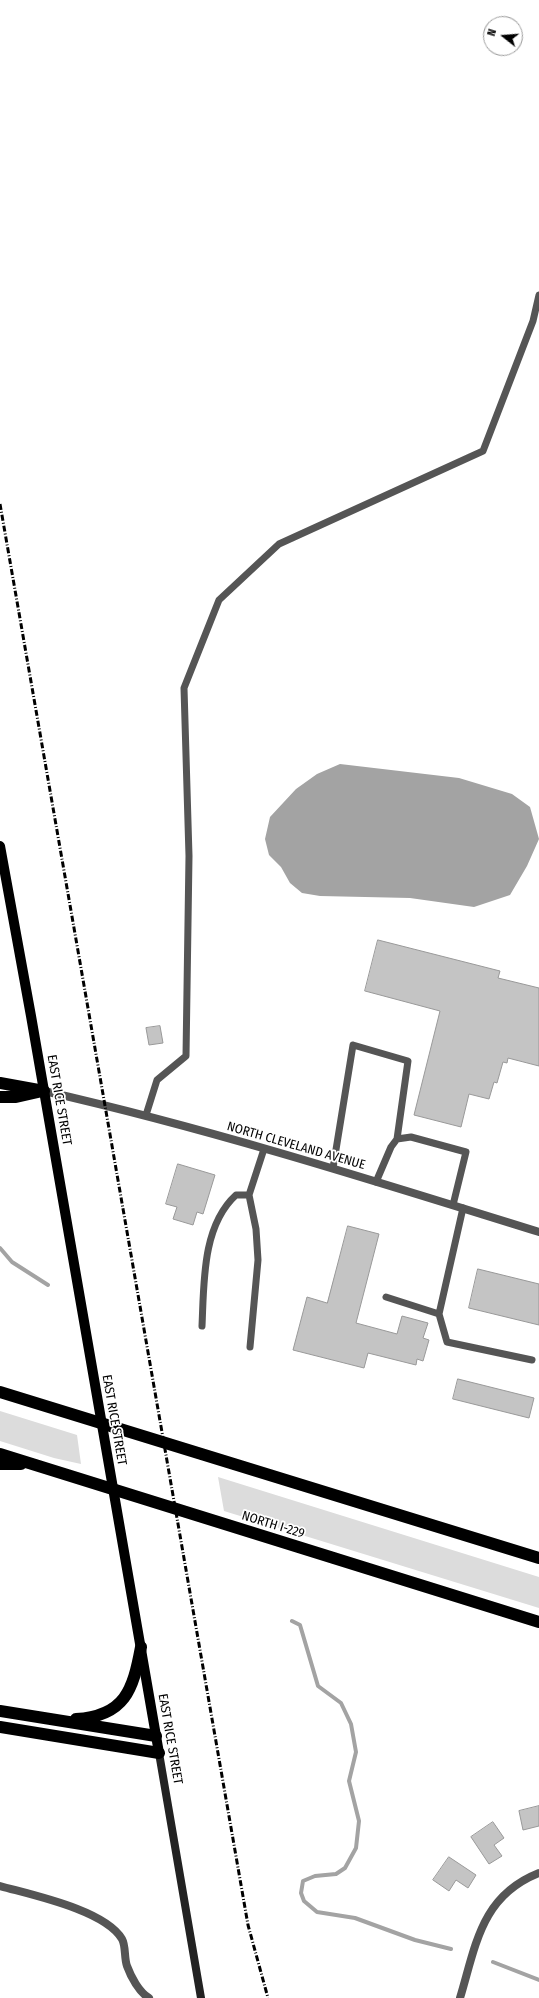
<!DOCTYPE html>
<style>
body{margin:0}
#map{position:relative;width:539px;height:1998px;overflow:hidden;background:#fff;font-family:"Fira Sans Condensed",sans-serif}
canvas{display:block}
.north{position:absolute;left:483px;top:16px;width:40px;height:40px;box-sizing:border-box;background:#fff;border:1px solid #999;border-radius:50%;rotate:287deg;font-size:11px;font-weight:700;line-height:16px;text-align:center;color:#000}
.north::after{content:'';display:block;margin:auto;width:14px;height:18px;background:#000;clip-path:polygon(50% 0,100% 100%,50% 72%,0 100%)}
</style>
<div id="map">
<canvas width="539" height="1998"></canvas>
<div class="north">N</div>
</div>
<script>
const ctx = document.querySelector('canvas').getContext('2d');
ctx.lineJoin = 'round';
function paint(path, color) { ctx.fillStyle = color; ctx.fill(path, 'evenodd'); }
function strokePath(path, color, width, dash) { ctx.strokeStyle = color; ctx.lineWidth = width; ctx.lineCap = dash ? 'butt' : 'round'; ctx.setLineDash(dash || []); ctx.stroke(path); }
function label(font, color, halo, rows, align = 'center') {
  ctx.font = font + ' "Fira Sans Condensed",sans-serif'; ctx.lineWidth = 3.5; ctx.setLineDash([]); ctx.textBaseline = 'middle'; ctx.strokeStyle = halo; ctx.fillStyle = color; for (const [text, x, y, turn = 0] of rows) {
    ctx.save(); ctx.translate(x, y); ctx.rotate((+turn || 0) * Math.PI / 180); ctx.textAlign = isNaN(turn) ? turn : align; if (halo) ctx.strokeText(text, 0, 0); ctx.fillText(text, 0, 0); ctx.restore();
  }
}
paint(new Path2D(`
 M0 1411 77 1435 81 1464 54 1458 0 1441Z
 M218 1477 539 1577V1608L224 1511Z`), '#dcdcdc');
paint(new Path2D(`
 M340 764 459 778 512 794 530 807 539 839 527 866 510 895 474 907 410 898 320 896 302 893 290 883 281 867 269 855 265 839 270 817 296 789 317 774Z`), '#a3a3a3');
strokePath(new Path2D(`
 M0 1248 12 1262 48 1285
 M292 1621 300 1625 318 1686 341 1703 351 1724 356 1752 349 1781 359 1821 356 1848 345 1868 336 1874 315 1876 303 1881 301 1893 304 1901 317 1912 355 1918 415 1940 451 1949
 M493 1962 539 1980`), '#a3a3a3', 4);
const building = new Path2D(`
 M378 940 500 971 498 978 539 988V1066L508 1058 507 1063 503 1062 497 1083 494 1082 489 1099 469 1094 461 1127 414 1115 440 1011 365 991Z
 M160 1026 163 1043 149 1045 146 1028Z
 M178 1164 215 1175 203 1214 197 1212 193 1225 173 1219 177 1207 166 1204Z
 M348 1226 379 1234 356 1323 397 1334 402 1316 428 1323 423 1338 429 1340 423 1361 417 1359 416 1365 368 1353 364 1368 293 1350 307 1297 327 1303Z
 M478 1269 539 1284V1325L469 1308Z
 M458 1379 534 1398 529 1418 453 1399Z
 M539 1806V1826L523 1830 519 1811Z
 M493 1822 504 1838 494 1845 502 1856 489 1864 471 1837Z
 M449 1857 476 1875 468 1888 456 1880 449 1891 433 1880Z`);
paint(building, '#c4c4c4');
strokePath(building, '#999', 1);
strokePath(new Path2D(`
 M146 1115 157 1080 186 1056 189 856 184 688 219 600 279 544 483 451 533 321 539 295
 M333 1168 353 1045 408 1061 397 1139
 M376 1182 391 1147 397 1139 411 1137 466 1152 453 1205
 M463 1208 439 1314 447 1342 532 1360
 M386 1297 439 1314
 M202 1326C204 1283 202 1226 236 1195H249
 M250 1347 258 1260 256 1229 249 1195 264 1149`), '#555', 7);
strokePath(new Path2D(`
 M0 1886C32 1895 105 1910 122 1939 126 1946 124 1958 127 1966 131 1977 139 1992 149 1998
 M460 1998C476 1945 481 1896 539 1873`), '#555', 8);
strokePath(new Path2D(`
 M44 1091C211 1129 375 1181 539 1232`), '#555', 8);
strokePath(new Path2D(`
 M159 1753 201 1998`), '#222', 8);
strokePath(new Path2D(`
 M0 846 31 1016 159 1753`), '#000', 10);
strokePath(new Path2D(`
 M0 1083 44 1091
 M0 1097H16L38 1092
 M0 1392 539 1558
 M0 1454 539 1622
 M0 1464H21
 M0 1711 156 1736
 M76 1719C125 1716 133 1690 141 1647
 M0 1727 159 1753`), '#000', 12);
strokePath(new Path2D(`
 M0 504 248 1925 268 1998`), '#000', 3, [6, 2, 1, 2]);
label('13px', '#000', '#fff', [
 ["EAST RICE STREET",59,1100,80],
 ["NORTH CLEVELAND AVENUE",296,1146,16],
 ["EAST RICE STREET",114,1420,80],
 ["NORTH I-229",273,1525,17],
 ["EAST RICE STREET",170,1739,80]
]);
</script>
